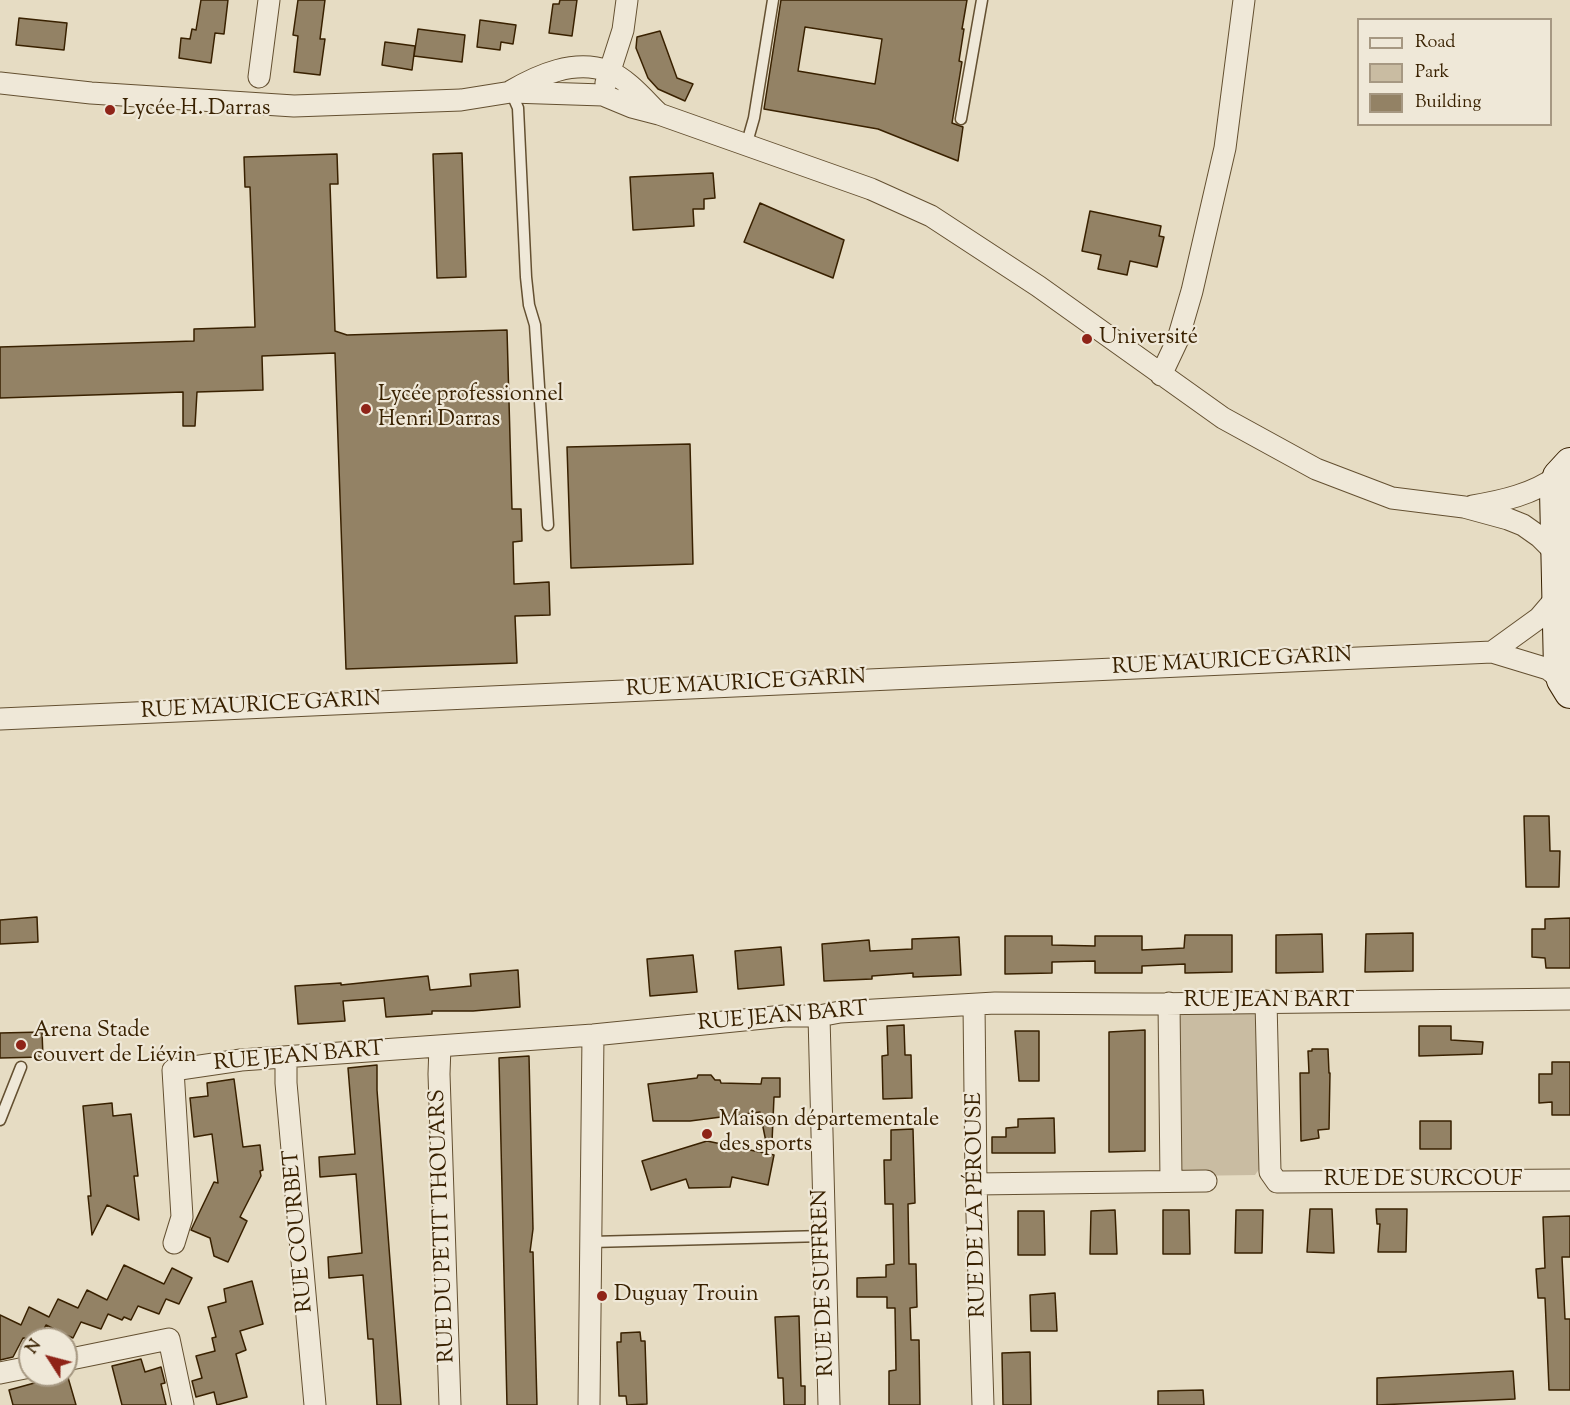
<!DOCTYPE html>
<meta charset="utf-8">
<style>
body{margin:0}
#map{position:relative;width:1570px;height:1405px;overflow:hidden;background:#e6dcc3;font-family:"Sorts Mill Goudy",serif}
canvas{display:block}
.legend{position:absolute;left:1357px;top:18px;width:195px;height:108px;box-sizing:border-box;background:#efe8d8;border:2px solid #a69882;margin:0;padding:8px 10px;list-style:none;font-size:18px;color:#392100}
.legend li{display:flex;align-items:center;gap:12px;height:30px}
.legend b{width:30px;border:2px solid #a69882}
.north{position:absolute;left:18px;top:1327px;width:60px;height:60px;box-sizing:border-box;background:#efe8d8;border:2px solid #a69882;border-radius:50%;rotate:306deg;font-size:16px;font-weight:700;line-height:24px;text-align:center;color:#392100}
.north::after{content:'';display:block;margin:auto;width:21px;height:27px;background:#8f2418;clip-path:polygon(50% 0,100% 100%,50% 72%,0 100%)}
</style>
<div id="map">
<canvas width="1570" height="1405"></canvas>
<ul class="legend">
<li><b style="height:8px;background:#efe8d8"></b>Road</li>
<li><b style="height:16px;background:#c9bca2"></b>Park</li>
<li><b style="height:16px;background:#938265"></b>Building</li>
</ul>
<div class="north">N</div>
</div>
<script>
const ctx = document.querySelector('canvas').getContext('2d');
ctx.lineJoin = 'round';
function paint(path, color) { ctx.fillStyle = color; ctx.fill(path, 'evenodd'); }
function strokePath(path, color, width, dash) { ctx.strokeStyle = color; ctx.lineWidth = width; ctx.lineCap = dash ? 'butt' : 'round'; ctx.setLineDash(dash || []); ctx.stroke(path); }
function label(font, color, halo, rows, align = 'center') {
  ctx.font = font + ' "Sorts Mill Goudy",serif'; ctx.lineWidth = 4.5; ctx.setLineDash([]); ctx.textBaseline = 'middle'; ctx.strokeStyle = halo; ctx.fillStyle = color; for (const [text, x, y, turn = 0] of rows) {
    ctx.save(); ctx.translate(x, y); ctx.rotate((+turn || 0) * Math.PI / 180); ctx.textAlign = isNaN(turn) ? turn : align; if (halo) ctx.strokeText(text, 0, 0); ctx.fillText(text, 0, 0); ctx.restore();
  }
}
paint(new Path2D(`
 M1251 1010 1259 1017 1262 1165 1255 1175 1184 1176 1176 1168 1174 1020 1184 1011Z`), '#c9bca2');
const building = new Path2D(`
 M201 0H228L224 34 215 33 211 63 179 58 181 38 190 39 192 29 196 30Z
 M298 0H325L320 39H325L320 75 294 72 298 36 293 35Z
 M560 0H577L572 36 549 33 553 4H559Z
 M781 0H967L962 29H964L959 61 962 62 952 123 963 127 958 161 878 129 764 109ZM805 27 882 39 875 84 798 71Z
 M19 18 67 23 64 50 16 45Z
 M480 20 516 25 513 44 501 42 500 50 477 47Z
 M418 29 465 35 462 62 414 56Z
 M660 31 677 78 693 84 685 101 658 89 648 78 636 48 637 37Z
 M385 42 415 46 412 70 382 65Z
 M462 153 466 277 437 278 433 154Z
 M337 154 338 184H330L335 331 347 335 507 330 512 509H521L522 541 513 542 514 584 549 582 550 615 515 616 517 663 346 669 335 353 262 356 263 390 197 392 195 426H183V392L0 398V347L194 341V329L255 327 250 187H245L244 157Z
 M713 173 715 198 704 199V209H693L694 226 633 230 630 177Z
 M760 203 844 240 833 278 744 242Z
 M1090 211 1161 226 1159 236 1164 237 1157 267 1130 261 1127 275 1098 269 1101 255 1082 251Z
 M690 444 693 564 571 568 567 447Z
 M1524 816H1549L1550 851H1560L1559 887H1526Z
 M37 917 38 942 0 944V920Z
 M1570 918V968H1546L1545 958 1532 957V929H1545V919Z
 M1413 933V971L1365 972 1366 934Z
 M1322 934 1323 972 1276 973V935Z
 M1185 935H1232V972L1185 973V964L1142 966V973H1095V961L1052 962V973L1005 974V936H1052V945L1095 946V936H1142V950L1184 948Z
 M959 937 961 975 913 977V973L872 976V979L824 981 822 944 869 940 870 951 912 949V939Z
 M781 947 784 985 738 989 735 951Z
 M693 955 697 992 650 996 647 959Z
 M518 970 520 1007 473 1011H432V1014L386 1017 384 998 343 1001 345 1021 298 1024 295 986 341 983V985L428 976 430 990 471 986 470 974Z
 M904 1025 905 1055H911L912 1098 883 1099 882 1056 888 1055 887 1026Z
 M1419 1026H1451V1040L1483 1042 1482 1054 1419 1056Z
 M1145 1030V1151L1109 1152V1032Z
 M1015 1031H1039V1081H1019Z
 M42 1032 43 1057 0 1058V1033Z
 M1312 1049H1328L1329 1073H1330L1329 1129 1318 1130 1319 1138 1301 1141 1300 1073H1309L1308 1051H1312Z
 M529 1056 533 1229 530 1252H533L537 1405H507L499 1058Z
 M1552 1062H1570V1115H1552V1102L1539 1103V1074H1552Z
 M377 1065V1090L401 1405H377L373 1339H368L363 1275 329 1278 328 1257 362 1253 356 1174 320 1177 319 1157 355 1154 348 1068Z
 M698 1075H711L715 1080H720L721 1083 761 1084 762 1078H780V1097H774L772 1142H766L760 1112 690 1121H653L648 1084 697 1078Z
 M234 1079 243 1147 260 1145 263 1170 260 1171 261 1176 240 1217 247 1221 228 1262 214 1256 210 1238 191 1230 214 1182 218 1183 212 1134 194 1137 190 1098 208 1096 207 1083Z
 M112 1103 113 1116 131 1114 138 1176H134L139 1220 107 1205 92 1235 88 1196H91L83 1106Z
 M1054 1118 1055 1153H992V1137H1006V1128L1018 1127V1119Z
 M1420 1121H1451V1149H1420Z
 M913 1129 915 1203 908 1204 909 1264H916L917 1307 910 1308 911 1340H919L920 1405H889V1371L896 1370 895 1308H887V1297H857V1278L886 1277V1265L894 1264 893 1204H885L884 1160H891V1130Z
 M707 1141 774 1155 768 1185 732 1177 730 1187 689 1188 686 1179 651 1190 642 1161Z
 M1310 1209H1332L1334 1253 1307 1252Z
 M1376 1209H1407L1406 1252H1378L1380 1224H1377Z
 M1115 1210 1117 1254H1090L1091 1211Z
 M1163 1210H1189L1190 1254H1163Z
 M1236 1210H1263L1262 1253H1235Z
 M1018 1211H1044L1045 1255H1018Z
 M1570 1216V1257H1562L1565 1319H1570V1390H1549L1545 1298H1538L1536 1269 1545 1268 1543 1217Z
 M124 1265 164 1284 172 1268 192 1278 179 1304 166 1299 159 1314 138 1306 131 1320 124 1317 122 1320 108 1314 101 1329 81 1322 73 1338 46 1325 39 1339 23 1338 13 1357 0 1360V1315L21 1325 29 1307 49 1317 58 1299 78 1308 87 1290 107 1300Z
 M252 1281 263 1324 240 1331 246 1350 236 1354 247 1397 217 1405 214 1392 196 1397 192 1381 202 1378 196 1356 215 1351 212 1338 216 1337 208 1307 226 1302 224 1289Z
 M1055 1293 1057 1331H1031L1030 1295Z
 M799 1316 801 1386H805V1405H784L783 1378H778L775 1317Z
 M640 1332 641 1341H645L647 1404 627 1405 626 1396H619L617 1342H621V1333Z
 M1030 1352 1031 1405H1003L1002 1353Z
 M141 1359 145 1372 161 1367 165 1383 161 1384 166 1405H122L112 1366Z
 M1513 1371 1515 1399 1377 1405V1378Z
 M67 1374 76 1405H13L9 1390Z
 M1203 1390 1204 1405H1158V1391Z`);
paint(building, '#938265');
strokePath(building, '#392100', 1.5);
const lane = new Path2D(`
 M511 92 518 108 526 277 529 305 535 325 548 525
 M961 119 982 0
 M746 146 754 118 773 0
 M0 1120 21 1067
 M591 1242 824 1236`);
const street = new Path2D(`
 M259 77 269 0
 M0 83 91 93 294 106 461 100 511 92 603 95 632 107 659 114 871 189 931 216 1038 286 1223 418 1316 469 1392 498 1464 507 1508 519 1523 525 1540 537 1556 553
 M606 83 623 30 627 0
 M511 91C539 75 574 59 608 71 627 79 643 98 657 112
 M1161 375 1178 339 1192 291 1225 148 1244 0
 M1472 506C1503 501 1533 494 1558 476
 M1492 652 1539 618 1557 597
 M0 719 1492 652 1548 669 1562 680
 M1266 1001 1270 1172 1277 1182 1570 1180
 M1169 1003 1171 1181
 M974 1005 976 1184 983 1405
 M819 1016 829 1405
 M440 1046 439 1074 450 1405
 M286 1057V1083L315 1405
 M976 1184 1206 1181
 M174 1243 182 1217 173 1070 241 1060 593 1035 784 1016H819L840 1012 995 1003 1144 1004 1570 999
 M66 1360 169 1339 183 1405
 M0 1373 30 1367
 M589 1405 593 1035`);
const secondary = new Path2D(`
 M1570 463 1558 476 1555 491 1559 670 1562 680 1570 693`);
strokePath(lane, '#645031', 13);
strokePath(street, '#645031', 23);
strokePath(secondary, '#392100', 32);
strokePath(lane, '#efe8d8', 10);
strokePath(street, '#efe8d8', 21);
strokePath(secondary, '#efe8d8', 30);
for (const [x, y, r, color] of [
 [110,110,6,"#8f2418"],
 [1087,339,6,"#8f2418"],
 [366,409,6,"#8f2418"],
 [21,1045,6,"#8f2418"],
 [707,1134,6,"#8f2418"],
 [602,1296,6,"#8f2418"]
]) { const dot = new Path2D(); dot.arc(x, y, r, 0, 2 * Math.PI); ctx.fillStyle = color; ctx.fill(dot); strokePath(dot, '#efe8d8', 2); }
label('22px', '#392100', '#efe8d8', [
 ["Lycée H. Darras",122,110],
 ["Université",1099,339],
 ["Lycée professionnel",378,396],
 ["Henri Darras",378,421],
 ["Arena Stade",33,1032],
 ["couvert de Liévin",33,1057],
 ["Maison départementale",719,1121],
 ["des sports",719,1146],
 ["Duguay Trouin",614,1296]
], 'left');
label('22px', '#392100', '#efe8d8', [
 ["RUE MAURICE GARIN",1232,663,-3],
 ["RUE MAURICE GARIN",746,685,-3],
 ["RUE MAURICE GARIN",261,707,-3],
 ["RUE JEAN BART",1269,1002],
 ["RUE JEAN BART",783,1018,-5],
 ["RUE JEAN BART",299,1058,-5],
 ["RUE DE SURCOUF",1423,1181],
 ["RUE DE LA PÉROUSE",978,1205,-91],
 ["RUE DU PETIT THOUARS",444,1226,-92],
 ["RUE COURBET",300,1231,-95],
 ["RUE DE SUFFREN",825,1283,-92]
]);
</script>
